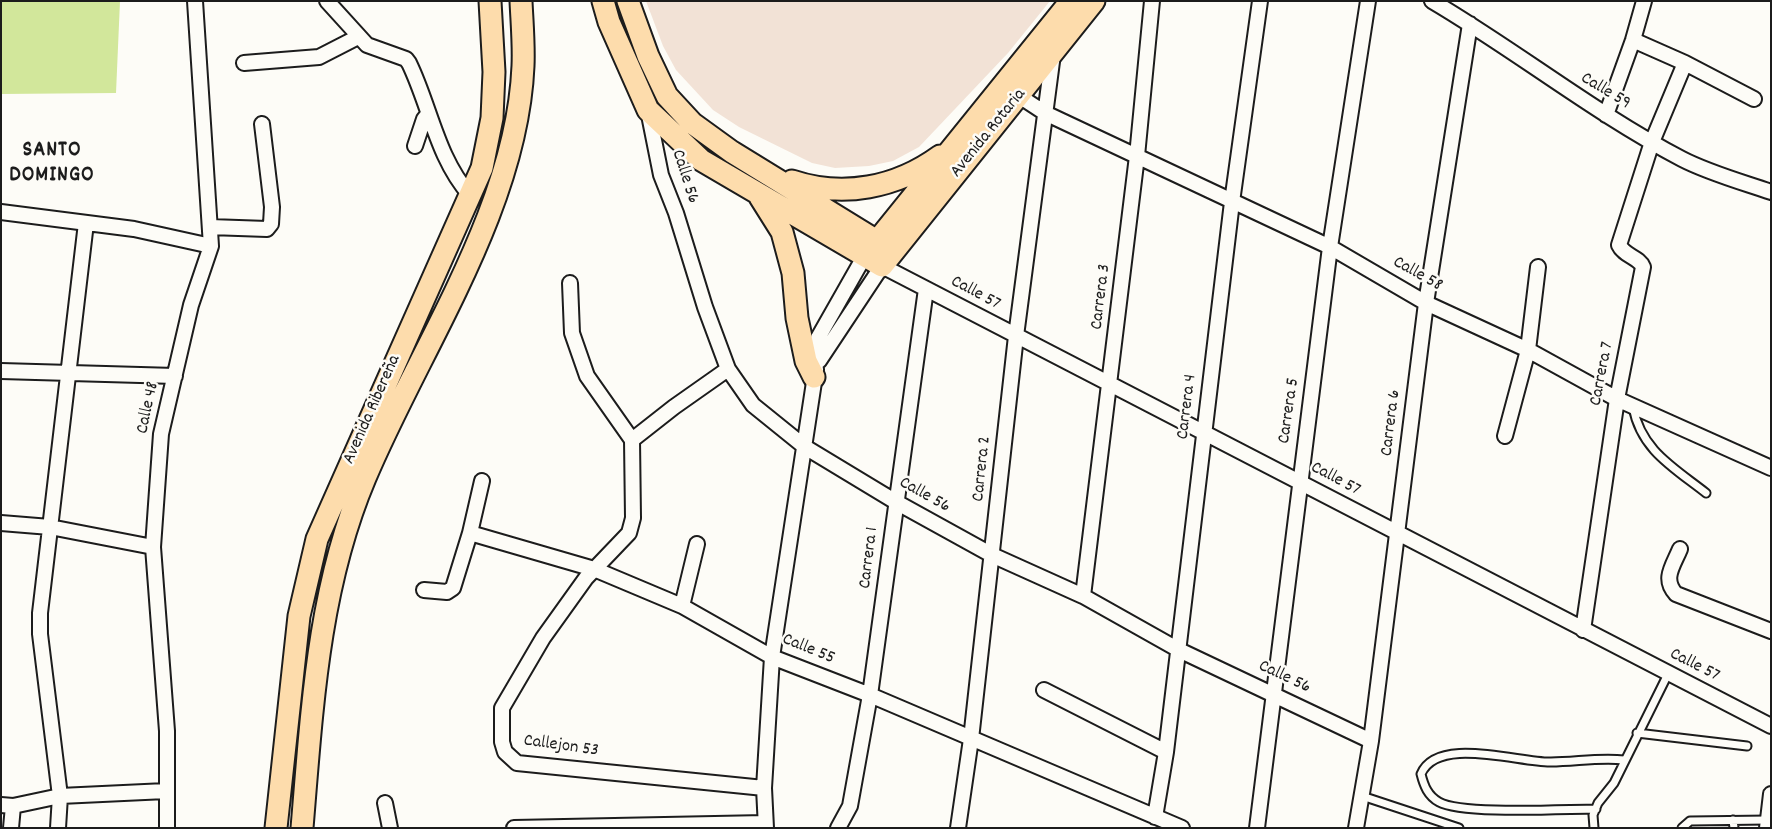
<!DOCTYPE html>
<meta charset="utf-8">
<style>
body{margin:0}
#map{position:relative;width:1772px;height:829px;overflow:hidden;background:#fdfcf7;font-family:Dekko,sans-serif}
canvas{display:block}
.frame{position:absolute;inset:0;border:2px solid #1c1c1c;pointer-events:none}
</style>
<div id="map">
<canvas width="1772" height="829"></canvas>
<div class="frame"></div>
</div>
<script>
const ctx = document.querySelector('canvas').getContext('2d');
ctx.lineJoin = 'round';
function paint(path, color) { ctx.fillStyle = color; ctx.fill(path, 'evenodd'); }
function strokePath(path, color, width, dash) { ctx.strokeStyle = color; ctx.lineWidth = width; ctx.lineCap = dash ? 'butt' : 'round'; ctx.setLineDash(dash || []); ctx.stroke(path); }
function label(font, color, halo, rows, align = 'center') {
  ctx.font = font + ' Dekko,sans-serif'; ctx.lineWidth = 5; ctx.setLineDash([]); ctx.textBaseline = 'middle'; ctx.strokeStyle = halo; ctx.fillStyle = color; for (const [text, x, y, turn = 0] of rows) {
    ctx.save(); ctx.translate(x, y); ctx.rotate((+turn || 0) * Math.PI / 180); ctx.textAlign = isNaN(turn) ? turn : align; if (halo) ctx.strokeText(text, 0, 0); ctx.fillText(text, 0, 0); ctx.restore();
  }
}
paint(new Path2D(`
 M646 1H1050L1008 53 919 147 893 161 869 166 835 168 812 163 739 127 713 110 676 70 663 46Z`), '#f2e2d6');
paint(new Path2D(`
 M1 1H120L116 93 1 94Z`), '#d2e79b');
const lane = new Path2D(`
 M1633 407C1641 450 1673 467 1706 493
 M1637 733 1747 746
 M1362 796 1459 828
 M1596 809C1565 809 1462 815 1439 802 1428 796 1424 786 1421 774 1437 735 1520 763 1551 762 1575 762 1600 757 1624 760
 M1733 820 1734 828
 M1594 828 1593 815 1598 803 1614 783 1668 674
 M1682 828 1690 821 1768 820`);
const street = new Path2D(`
 M327 1 367 45 406 59 409 63C430 106 437 158 470 195
 M1432 1C1517 51 1594 113 1682 159 1709 173 1742 182 1771 192
 M1633 40 1685 63 1754 99
 M244 63 319 57 358 37
 M1013 92 1045 113 1330 247 1426 303 1528 350 1617 399 1771 468
 M648 110 661 175 676 213 705 307 728 369 753 405 805 447 896 502 992 555 1083 596 1179 650 1371 741
 M1606 115 1633 40 1644 1
 M415 146 424 119 428 114
 M1 212 134 229 211 246
 M210 227 267 229 271 224 272 207 262 124
 M864 257 818 338 816 349 819 361 882 266 1771 726
 M570 283 572 333 587 376 632 440
 M728 369 674 407 632 440 633 518 629 533 586 578 543 638 502 708V742L505 752 517 763 764 788
 M1 371 175 376
 M1505 436 1528 350 1538 267
 M482 481 470 533 594 569 682 606 772 657 870 695 1182 828
 M1 523 50 527 153 547
 M1680 549C1673 566 1662 579 1676 594L1771 631
 M424 590 447 592 453 588 470 533
 M1083 596 1137 156 1152 1
 M682 606 697 544
 M1583 630 1617 399 1643 267C1639 257 1624 256 1619 245L1652 142 1685 63
 M1044 690 1166 752
 M385 803 390 828
 M1 805 13 806 60 796 166 791
 M1155 817 1166 752 1232 202 1260 1
 M11 828 13 806
 M58 828 60 796 40 634V613L86 223
 M167 828V731L153 547 161 434 191 305 211 246 195 1
 M514 828 765 823
 M766 828 764 788 772 657 816 369
 M838 828 850 806 870 695 926 289
 M958 828 971 739 1016 336 1053 54
 M1257 828 1330 247 1368 1
 M1356 828 1371 741 1426 303 1470 24
 M1767 828 1771 794`);
const primary = new Path2D(`
 M603 1 609 22 648 110 701 160 882 266 1094 1
 M628 1 648 56 667 96 692 123 732 152 893 251
 M792 181C843 198 896 188 940 156
 M760 197 782 232 793 273 797 318 806 361 814 377
 M869 251 1071 1
 M276 828 299 616 317 539 482 168 492 118 494 72 490 1
 M302 828C312 709 318 589 365 478 419 349 517 210 523 66 524 45 522 23 521 1`);
strokePath(lane, '#1c1c1c', 11);
strokePath(street, '#1c1c1c', 18);
strokePath(primary, '#1c1c1c', 25);
strokePath(lane, '#fdfcf7', 7);
strokePath(street, '#fdfcf7', 14);
strokePath(primary, '#fddcac', 21);
label('18px', '#1c1c1c', '#fdfcf7', [
 ["Calle 59",1605,92,31],
 ["Avenida Rotaria",989,134,-51],
 ["Calle 56",684,177,72],
 ["Calle 58",1417,275,29],
 ["Calle 57",975,294,28],
 ["Carrera 3",1102,297,-83],
 ["Carrera 7",1603,374,-79],
 ["Carrera 4",1188,407,-83],
 ["Calle 48",149,408,-78],
 ["Avenida Ribereña",373,410,-66],
 ["Carrera 5",1290,411,-82],
 ["Carrera 6",1392,423,-83],
 ["Carrera 2",983,469,-84],
 ["Calle 57",1335,480,28],
 ["Calle 56",924,496,29],
 ["Carrera 1",870,558,-83],
 ["Calle 55",808,650,22],
 ["Calle 57",1694,666,27],
 ["Calle 56",1284,678,25],
 ["Callejon 53",561,747,8]
]);
ctx.letterSpacing = '1px';
label('bold 22px', '#1c1c1c', '#fdfcf7', [
 ["SANTO",52,152],
 ["DOMINGO",52,177]
]);
ctx.letterSpacing = '0px';
</script>
